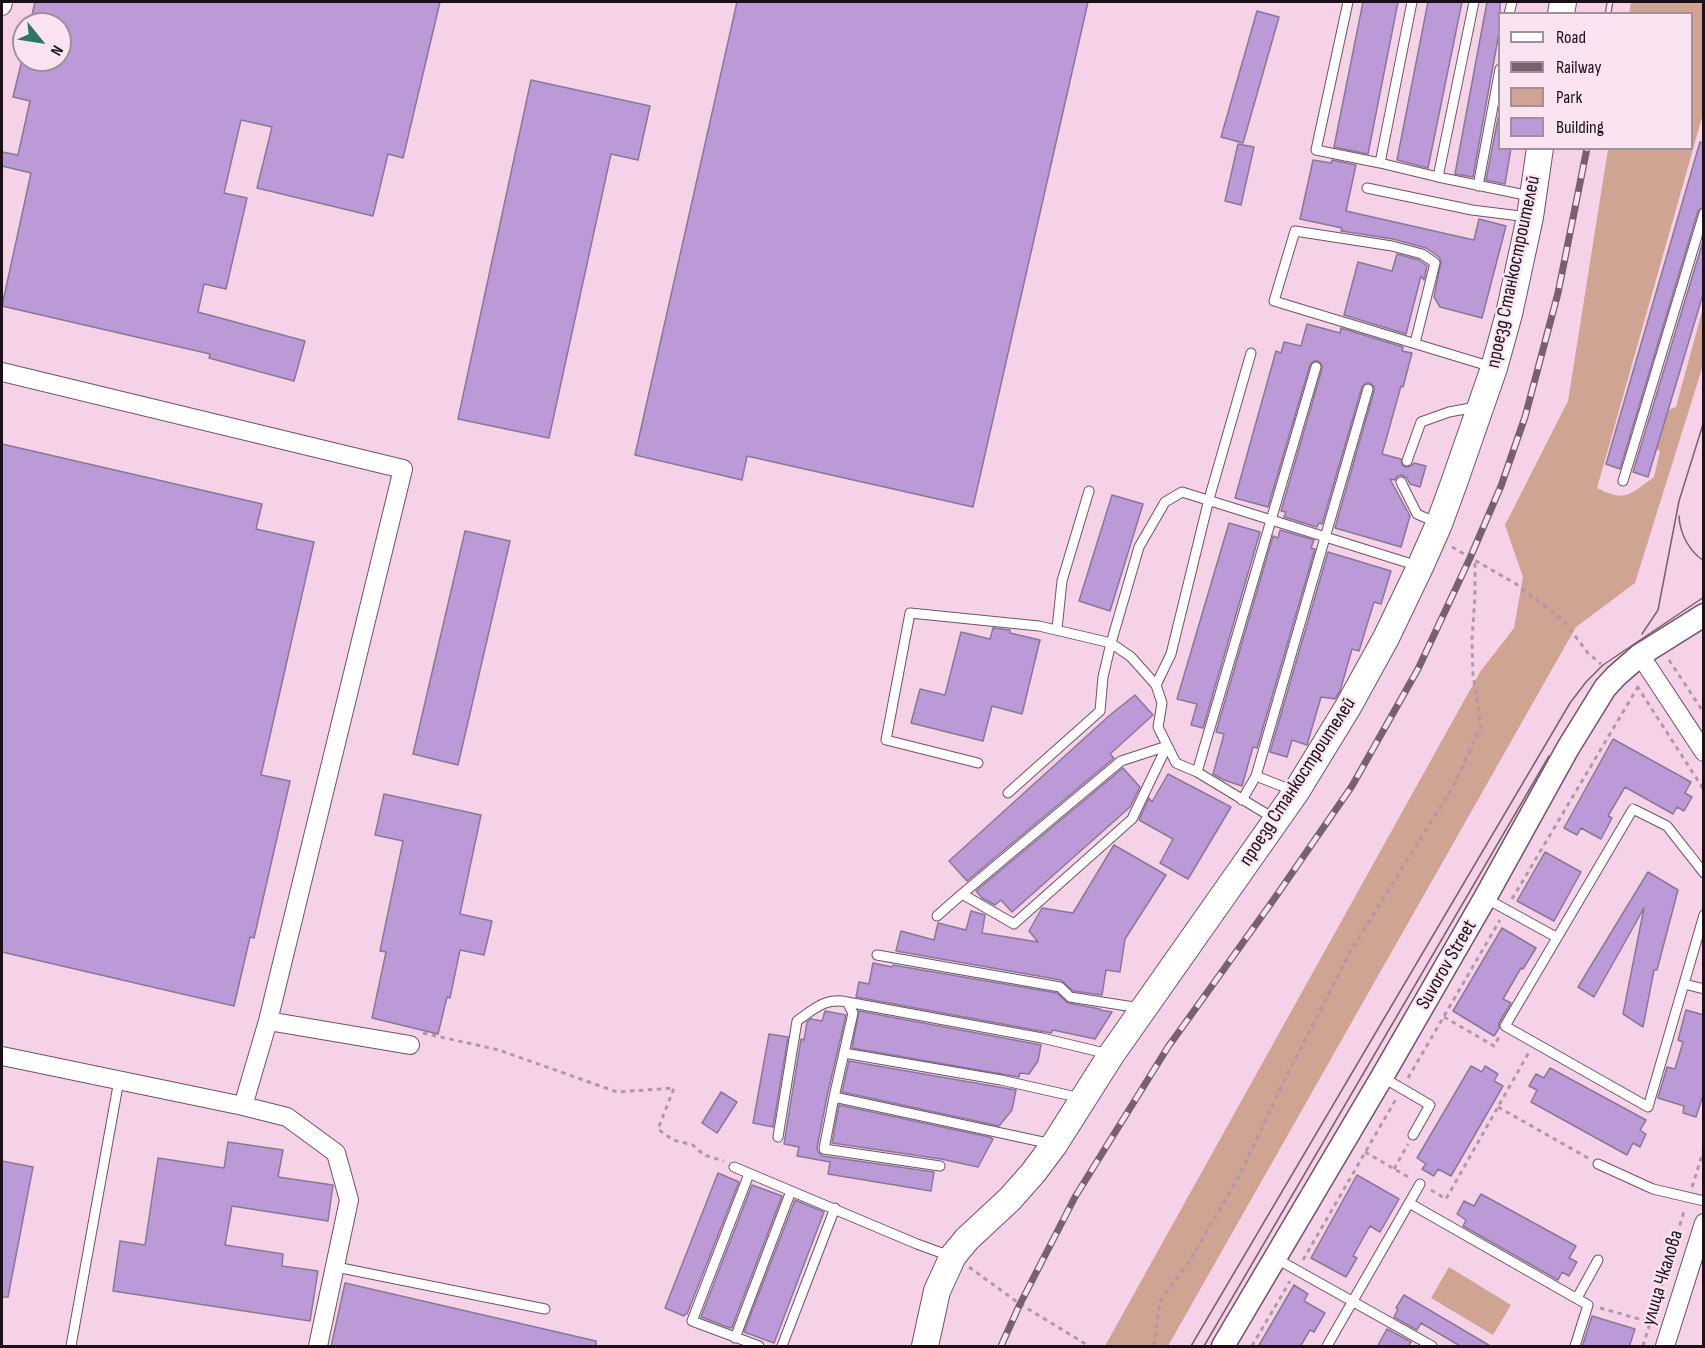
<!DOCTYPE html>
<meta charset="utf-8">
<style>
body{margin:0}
#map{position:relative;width:1705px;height:1348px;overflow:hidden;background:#f6d2e9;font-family:"Sofia Sans Condensed",sans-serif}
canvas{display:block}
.frame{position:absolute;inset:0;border:3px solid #1c1018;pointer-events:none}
.legend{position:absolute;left:1498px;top:12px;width:195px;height:138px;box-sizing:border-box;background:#fae4f2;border:2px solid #a18f9b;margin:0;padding:8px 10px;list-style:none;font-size:18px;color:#1c1018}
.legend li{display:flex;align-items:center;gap:12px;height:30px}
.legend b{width:30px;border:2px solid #a18f9b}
.north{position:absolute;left:12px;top:12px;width:60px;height:60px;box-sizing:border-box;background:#fae4f2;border:2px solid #a18f9b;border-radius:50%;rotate:120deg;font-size:16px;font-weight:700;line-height:24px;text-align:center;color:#1c1018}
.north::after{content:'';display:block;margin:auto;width:21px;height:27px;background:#2e7469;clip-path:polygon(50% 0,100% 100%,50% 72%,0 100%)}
</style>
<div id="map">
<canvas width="1705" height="1348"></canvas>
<div class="frame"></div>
<ul class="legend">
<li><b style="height:8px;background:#fff"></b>Road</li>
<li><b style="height:8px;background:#77616f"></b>Railway</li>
<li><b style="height:16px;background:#cfa492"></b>Park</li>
<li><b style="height:16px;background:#bb9ad7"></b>Building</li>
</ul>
<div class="north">N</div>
</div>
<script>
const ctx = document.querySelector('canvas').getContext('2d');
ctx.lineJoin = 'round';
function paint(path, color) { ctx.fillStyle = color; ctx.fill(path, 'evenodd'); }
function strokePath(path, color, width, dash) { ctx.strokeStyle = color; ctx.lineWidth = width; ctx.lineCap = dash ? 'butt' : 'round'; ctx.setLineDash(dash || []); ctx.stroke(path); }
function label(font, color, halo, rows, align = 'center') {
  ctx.font = font + ' "Sofia Sans Condensed",sans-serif'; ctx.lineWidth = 4.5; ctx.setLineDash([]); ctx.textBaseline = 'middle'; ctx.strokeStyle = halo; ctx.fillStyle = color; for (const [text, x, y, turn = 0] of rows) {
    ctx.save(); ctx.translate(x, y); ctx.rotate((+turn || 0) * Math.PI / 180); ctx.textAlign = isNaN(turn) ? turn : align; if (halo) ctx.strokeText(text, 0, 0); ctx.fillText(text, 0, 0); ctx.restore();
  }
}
paint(new Path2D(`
 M1631 2H1703V114L1597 488C1626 503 1630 494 1654 477L1660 451 1649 444 1659 413 1676 407 1703 308V365L1635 583 1576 627 1168 1346H1105L1480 672 1514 628 1523 577 1505 525 1568 401 1608 149 1692 148V14L1629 13Z
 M1449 1267 1511 1305 1493 1335 1431 1298Z`), '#cfa492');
const building = new Path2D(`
 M35 2H440L403 158 388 154 373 216 257 188 272 127 241 120 224 193 247 198 226 289 204 284 198 312 305 341 294 381 209 358 210 354 2 306 31 173 2 166V152L18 155 30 101 13 97 22 60H60V24H30Z
 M737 2H1088L973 507 747 456 742 480 635 455Z
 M1363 2H1398L1368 154 1334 147Z
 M1428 2H1462L1428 168 1397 160Z
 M1487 2H1500V27L1473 177 1455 174Z
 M1257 11 1279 17 1243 143 1221 137Z
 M531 80 650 106 638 160 611 154 549 438 458 419Z
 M1500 108V148H1511L1505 184 1486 180Z
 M1700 142 1704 143V206L1698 211 1620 469 1606 464Z
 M1238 144 1254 147 1241 205 1225 201Z
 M1313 160 1331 163 1332 160 1356 165 1346 211 1474 240 1479 219 1506 226 1482 318 1440 307 1434 297 1441 261 1439 257 1426 248 1393 239 1341 231 1342 228 1300 219Z
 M1704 238V291L1648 477 1633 472Z
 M1397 254 1419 260 1427 266 1424 280 1421 276 1406 334 1344 315 1358 262 1392 271Z
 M1307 324 1340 333 1341 328 1403 347 1402 351 1412 353 1403 387 1401 386 1382 454 1401 459 1402 465 1405 467 1411 466 1414 463 1426 466 1420 487 1410 484 1407 478 1402 475 1397 476 1395 480 1390 479 1410 516 1401 547 1335 528 1374 391V387L1370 383H1366L1362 387 1322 524 1319 523 1317 527 1284 517 1286 512 1281 511 1322 369V365L1318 361H1314L1310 365 1268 507 1235 498 1276 351 1281 353 1284 342 1301 346Z
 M2 444 262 504 256 529 314 542 261 775 290 781 254 938 250 937 234 1006 2 952Z
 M1112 495 1143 504 1110 611 1079 601Z
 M1229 523 1260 532 1203 728 1191 725 1197 704 1177 699Z
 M1280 530 1314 540 1311 548 1315 549 1257 748 1253 747 1242 786 1224 780 1213 774 1224 734 1216 732 1273 536 1278 538Z
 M465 531 510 541 458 765 413 754Z
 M1328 552 1391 571 1381 604 1374 602 1359 651 1352 649 1340 691 1335 699 1321 697 1307 745 1292 740 1287 757 1270 752Z
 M993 628 1010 630V633L1040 640 1022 714 992 706 983 741 911 723 920 689 945 695 961 632 990 639Z
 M1135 695 1153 715 1110 754 1114 758 967 881 949 861 1110 715Z
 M1613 739 1691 782 1685 793 1692 797 1684 811 1677 807 1673 814 1625 787 1608 816 1612 818 1601 839 1581 828 1577 835 1564 828Z
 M1123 768 1140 787 1130 807 1012 912 1001 900 995 905 982 898 976 891Z
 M1168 774 1231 807 1188 879 1160 863 1173 839 1139 820 1149 798 1152 802Z
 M384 794 481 815 460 914 492 921 484 955 460 950 450 998 447 997 438 1034 372 1018 386 952 380 951 403 841 375 835Z
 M1114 845 1166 875 1125 939 1120 972 1106 970 1102 995 1073 991 1061 980 896 951 901 931 934 940 938 923 966 930 971 911 985 915 982 933 1038 942 1029 931 1042 908 1073 913Z
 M1545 852 1581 872 1554 921 1517 901Z
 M1648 872 1678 890 1657 970H1654L1643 1027 1623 1014 1644 908 1594 997 1578 987Z
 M1502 928 1536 948 1523 969 1521 968 1503 999 1511 1003 1499 1023V1028L1494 1036 1453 1011Z
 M873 963 892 967 893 965 1057 993 1068 1003 1100 1009V1010L1112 1012 1095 1039 1053 1030 1051 1033 856 997 859 982 869 984Z
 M1686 1010 1704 1015V1092L1696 1117 1683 1113 1684 1106 1658 1098 1667 1067 1675 1069 1683 1042 1678 1040Z
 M825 1011 846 1015 827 1096 817 1148 818 1152 823 1156 934 1172 931 1191 828 1174 830 1162 797 1156 799 1147 784 1144 801 1039 804 1040 807 1022 811 1019 822 1021Z
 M859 1011 1041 1045 1038 1061 1029 1074 1020 1073 1019 1077 852 1048Z
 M769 1034 788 1037 773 1127 753 1123Z
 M849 1061 1016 1090 1012 1110 999 1126 842 1092Z
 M1471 1066 1482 1072 1485 1066 1498 1074 1494 1081 1503 1086 1451 1176 1438 1169 1434 1176 1422 1169 1426 1164 1417 1158Z
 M1550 1068 1646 1120 1640 1130 1646 1134 1640 1147 1633 1143 1627 1155 1531 1102 1537 1090 1529 1086 1536 1074 1544 1078Z
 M721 1092 737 1102 717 1133 702 1123Z
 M839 1105 989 1137 993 1139 978 1167 941 1159 832 1143Z
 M228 1142 283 1150 278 1177 333 1185 328 1221 232 1206 225 1245 283 1254 282 1266 318 1271 310 1321 113 1291 120 1241 145 1245 158 1158 224 1168Z
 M2 1161 33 1167 8 1297H2Z
 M718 1173 739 1182 687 1314H685L684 1316 665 1308Z
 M1357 1175 1399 1199 1380 1232 1370 1226 1353 1256 1357 1258 1346 1277 1311 1258Z
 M752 1185 782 1196 732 1327 730 1328 701 1317Z
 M1481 1194 1576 1246 1569 1258 1577 1262 1569 1276 1562 1272 1558 1280 1463 1226 1466 1220 1457 1214 1464 1201 1474 1206Z
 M795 1200 824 1212 774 1343 744 1332Z
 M345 1283 596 1341V1347H331Z
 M1294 1285 1308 1294 1304 1301 1325 1313 1314 1332 1310 1330 1300 1347H1258Z
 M1404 1295 1492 1347H1462L1421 1323 1417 1330 1394 1317 1398 1309 1396 1308Z
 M1592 1316 1635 1329 1629 1347H1582Z
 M1387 1329 1411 1342 1408 1347H1377Z`);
paint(building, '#bb9ad7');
strokePath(building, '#897897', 1.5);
const service = new Path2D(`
 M1348 2 1316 150 1380 163
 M1412 2 1380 163 1438 177 1530 196
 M1509 14 1512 2
 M1438 177 1474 2
 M1478 186 1500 69
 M1367 188 1472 210 1528 217
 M1415 343 1435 263 1422 254 1392 246 1295 231 1274 301 1492 367
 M1407 461 1421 422 1449 412 1476 407
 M1623 481 1704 213
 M1401 482 1417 514 1437 523
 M1057 629 1062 581 1089 491
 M1156 685 1171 654 1209 499 1251 353
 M978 763 886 740 910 613 1039 626 1111 643 1131 657 1156 685 1162 703 1158 727 1176 763 1197 772 1275 819
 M1197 772 1316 367
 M1294 791 1256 776 1368 389
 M1008 793 1100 711 1103 677 1111 643 1139 547 1165 502 1182 492 1418 566
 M1242 800 1256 776
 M1704 873 1667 826 1633 809 1505 1026 1648 1107 1704 915
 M962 894 1121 761 1167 746
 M1485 898 1556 937
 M937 916 962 894 1014 924 1132 819 1167 746
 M877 955 1060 987 1070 997 1140 1008
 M1684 984 1704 989
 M847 1002 1042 1038 1109 1054
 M844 1053 1001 1080 1081 1098
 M1382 1077 1430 1105 1413 1135
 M778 1137 797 1021C814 1009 826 997 847 1002L853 1013 834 1097
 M1598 1164 1653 1189 1704 1201
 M940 1166 824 1149 834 1097 1052 1144
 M734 1167 917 1244 950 1256
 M749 1174 692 1321 759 1346
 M1409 1203 1588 1305 1575 1346
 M1275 1258 1432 1346
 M336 1267 545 1309
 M1577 1298 1598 1260
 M735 1338 791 1191
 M71 1346 119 1080
 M782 1346 835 1208
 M1327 1346 1420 1184`);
const minor = new Path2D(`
 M2 6 3 2
 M2 372 403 469 268 1021 243 1106 2 1056
 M1640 655 1704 752
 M268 1021 410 1045
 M243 1106 287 1117 336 1153 349 1200 318 1346
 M1665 1346 1704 1223`);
const tertiary = new Path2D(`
 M1223 1346 1382 1077 1485 898 1568 748 1605 688 1616 676 1640 655 1704 615`);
const secondary = new Path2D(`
 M1561 14 1563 2
 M925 1346 937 1291 953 1256 967 1239 1010 1199 1033 1173 1054 1145 1111 1055 1296 792 1348 707 1386 638 1420 567 1439 524 1454 483 1494 368 1509 314 1530 217 1540 148`);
strokePath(service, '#715266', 11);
strokePath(minor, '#715266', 20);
strokePath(tertiary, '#715266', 25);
strokePath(secondary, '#715266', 28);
strokePath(new Path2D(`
 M1452 547 1516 584 1564 621 1588 653 1601 664
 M1669 660 1704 713
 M1637 686 1704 790
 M1512 899 1639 685
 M1444 1017 1494 1046 1500 1035
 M423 1033 499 1050 617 1092 674 1088 658 1129 673 1140 693 1145 704 1155 724 1161
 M1408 1078 1500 920
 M1498 1107 1588 1158
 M1365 1152 1410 1178
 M1394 1169 1408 1144
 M1692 1187 1704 1149
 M1431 1190 1446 1199 1529 1052
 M1303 1260 1396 1099
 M969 1267 1020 1304 1089 1346
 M1600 1308 1650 1322
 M1154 1346 1160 1301 1189 1262 1239 1176 1284 1081 1350 952 1454 785 1481 726 1473 674 1472 639 1475 596V561
 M1252 1346 1290 1281
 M1643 1346 1685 1208`), '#b397a9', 3, [4.5, 4.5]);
strokePath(service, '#fff', 9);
strokePath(minor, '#fff', 18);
strokePath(tertiary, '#fff', 22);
strokePath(secondary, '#fff', 26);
strokePath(new Path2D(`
 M1679 516C1680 534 1689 551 1704 561
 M1642 634 1658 610 1679 501 1704 421
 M1191 1346 1570 703 1586 682 1603 665 1704 597
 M1204 1346 1549 756`), '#77616f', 1.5);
const rail = new Path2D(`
 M1608 14 1610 2
 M1001 1346 1020 1304 1075 1197 1168 1047 1272 902 1352 786 1418 669 1470 558 1501 486 1525 417 1558 293 1587 148`);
strokePath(rail, '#77616f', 7);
strokePath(rail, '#fae4f2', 4.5, [14]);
label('20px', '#1c1018', '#fae4f2', [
 ["проезд Станкостроителей",1514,272,-78],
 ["проезд Станкостроителей",1298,782,-57],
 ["Suvorov Street",1447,965,-60],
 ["улица Чкалова",1663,1278,-73]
]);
</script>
